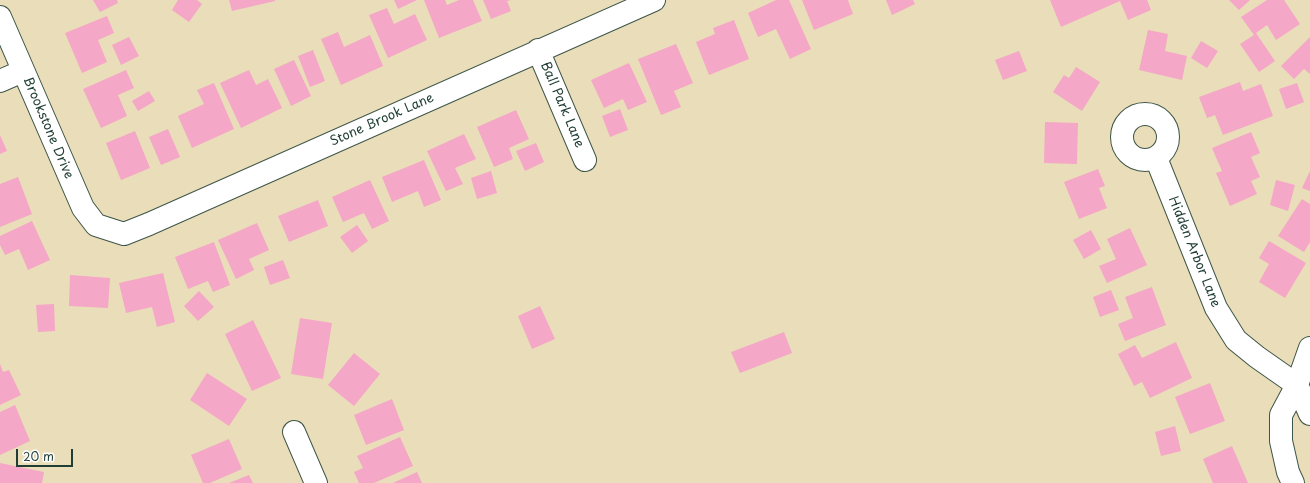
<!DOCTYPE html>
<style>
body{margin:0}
#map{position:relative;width:1310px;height:483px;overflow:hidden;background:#eaddb9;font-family:"Playpen Sans",sans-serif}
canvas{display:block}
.scale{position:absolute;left:16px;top:449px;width:57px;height:18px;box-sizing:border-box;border:2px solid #1f3d34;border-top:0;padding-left:5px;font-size:12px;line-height:14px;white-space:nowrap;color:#1f3d34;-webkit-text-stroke:3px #fff;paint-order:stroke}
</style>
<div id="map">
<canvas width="1310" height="483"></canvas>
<div class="scale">20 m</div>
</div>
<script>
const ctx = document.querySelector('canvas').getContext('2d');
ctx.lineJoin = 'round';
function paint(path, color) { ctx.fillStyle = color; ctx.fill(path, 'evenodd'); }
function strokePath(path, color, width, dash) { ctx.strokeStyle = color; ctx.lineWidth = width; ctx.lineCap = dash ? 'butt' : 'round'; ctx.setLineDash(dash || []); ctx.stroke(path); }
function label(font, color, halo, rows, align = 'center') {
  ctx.font = font + ' "Playpen Sans",sans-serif'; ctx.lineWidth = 3; ctx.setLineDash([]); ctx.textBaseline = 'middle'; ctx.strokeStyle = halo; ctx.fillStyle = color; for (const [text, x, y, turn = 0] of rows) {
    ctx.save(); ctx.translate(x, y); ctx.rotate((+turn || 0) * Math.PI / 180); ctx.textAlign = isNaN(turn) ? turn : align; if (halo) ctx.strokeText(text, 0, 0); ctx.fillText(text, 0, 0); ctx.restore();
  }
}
paint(new Path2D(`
 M93 0H117L118 3 100 12Z
 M178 0H197L202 4 189 22 172 10Z
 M229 0H275V1L232 11Z
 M394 0H417L398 9Z
 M424 0H445L447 5 459 0H473L482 21 439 38Z
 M483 0H511L507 1 511 11 491 19Z
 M776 0H789L811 49 790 59 776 29 758 37 748 13Z
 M802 0H848L853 14 814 30Z
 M886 0H913L915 4 892 15Z
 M1050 0H1147L1151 10 1128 20 1120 1 1061 27Z
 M1229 0H1250L1239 10Z
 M1267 0H1284L1300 24 1276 40 1267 25 1256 33 1275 61 1259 72 1240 44 1254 35 1241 17Z
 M387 8 394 24 415 14 427 40 388 58 369 15Z
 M107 16 114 33 98 40 107 62 82 73 65 33Z
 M734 20 749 59 709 75 696 42 715 34 713 28Z
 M1148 30 1168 34 1165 51 1187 56 1182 80 1139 70Z
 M338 32 344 47 370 35 383 66 341 85 321 39Z
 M129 37 139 56 121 65 112 45Z
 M1310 37V74L1304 69 1294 79 1281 66Z
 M1201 41 1218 51 1207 68 1191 58Z
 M676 44 693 83 674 91 681 107 661 115 638 59Z
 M313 50 325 81 310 87 298 56Z
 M1019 51 1027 71 1003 80 995 60Z
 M294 60 311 96 291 106 274 69Z
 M629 63 647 102 628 110 623 99 604 108 591 80Z
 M1076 67 1100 82 1082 111 1053 92 1064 75 1069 78Z
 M126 70 134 88 118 95 127 116 101 128 83 89Z
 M249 70 256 85 268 79 282 108 241 128 220 83Z
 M1240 82 1243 91 1261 84 1273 116 1223 135 1215 115 1207 118 1199 97Z
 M214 83 234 129 192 148 178 116 204 104 197 90Z
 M1297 83 1304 102 1286 109 1279 89Z
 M149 91 155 101 138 111 132 101Z
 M620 109 628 130 610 137 602 116Z
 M516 110 529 139 509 148 513 159 494 167 477 127Z
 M1045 122 1078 123 1077 164 1044 163Z
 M168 129 180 157 161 165 149 137Z
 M135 131 150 168 121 180 106 143Z
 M1251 132 1260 153 1251 157 1260 177 1251 181 1257 194 1230 206 1216 173 1222 171 1212 148Z
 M464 134 476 159 455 168 463 184 446 191 427 151Z
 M0 135 7 151 0 154Z
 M536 143 544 162 525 171 516 151Z
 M424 160 441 200 424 207 418 191 392 202 382 177Z
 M1098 169 1105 186 1099 188 1107 208 1079 219 1064 182Z
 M491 171 497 193 477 199 471 178Z
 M1310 171V191L1302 188Z
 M18 177 32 214 0 227V184Z
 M370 180 389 221 372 229 364 213 343 222 332 197Z
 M1276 180 1295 185 1288 211 1270 205Z
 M1302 199 1310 204V242L1304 252 1278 236Z
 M318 200 328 226 289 242 278 216Z
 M32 221 50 260 28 270 19 249 5 255 0 245V236Z
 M257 223 269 250 249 259 254 270 236 279 218 240Z
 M357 225 368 241 352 253 340 237Z
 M1130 228 1147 265 1107 283 1099 266 1116 259 1107 239Z
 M1091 230 1101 249 1084 259 1073 240Z
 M1269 241 1306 263 1285 298 1259 282 1269 264 1259 258Z
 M214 242 230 285 213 292 208 281 188 289 175 257Z
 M283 260 290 278 270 285 264 267Z
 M163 273 175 322 157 327 152 307 126 313 119 283Z
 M70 275 110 278 108 308 69 306Z
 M1152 287 1166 325 1125 341 1118 324 1133 318 1125 297Z
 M1111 290 1119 310 1100 317 1093 297Z
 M199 291 214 307 198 321 184 306Z
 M54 304 55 331 38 332 36 305Z
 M540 306 555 339 532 349 518 316Z
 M300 318 332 323 323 379 291 374Z
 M253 320 281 378 252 391 225 334Z
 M784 332 792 353 740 373 731 352Z
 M1176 342 1192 378 1150 398 1142 382 1134 386 1118 354 1135 345 1142 358Z
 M354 353 380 374 354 406 328 385Z
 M0 364 3 372 9 370 21 395 0 405Z
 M207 373 247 399 229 426 190 400Z
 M1210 383 1225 421 1190 434 1175 397Z
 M392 399 404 430 366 445 354 415Z
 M15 405 30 441 0 455V412Z
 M1175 426 1181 451 1161 456 1155 432Z
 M400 437 413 466 374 483H359L354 472 363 468 357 456Z
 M229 439 242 469 210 483H203L191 455Z
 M1232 446 1248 483H1213L1203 459Z
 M0 463 44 472 42 483H0Z
 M417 472 422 483H393Z
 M249 475 253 483H229Z`), '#f4a7c6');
const minor = new Path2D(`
 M0 17 83 208 96 225 124 234 149 224 654 0
 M538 50 585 160
 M0 81 23 71
 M1122 137a23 23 0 1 1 46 0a23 23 0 1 1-46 0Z
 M1156 158 1216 308 1236 340 1257 357 1297 385
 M1297 385 1310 414
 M294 432 316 483
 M1293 483 1288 472 1281 441V415L1297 385 1310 348`);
strokePath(minor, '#3d5548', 24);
strokePath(minor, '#fff', 22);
label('13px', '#1f3d34', '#fff', [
 ["Ball Park Lane",562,105,67],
 ["Stone Brook Lane",382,120,-24],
 ["Brookstone Drive",48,128,67],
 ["Hidden Arbor Lane",1194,252,68]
]);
</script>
